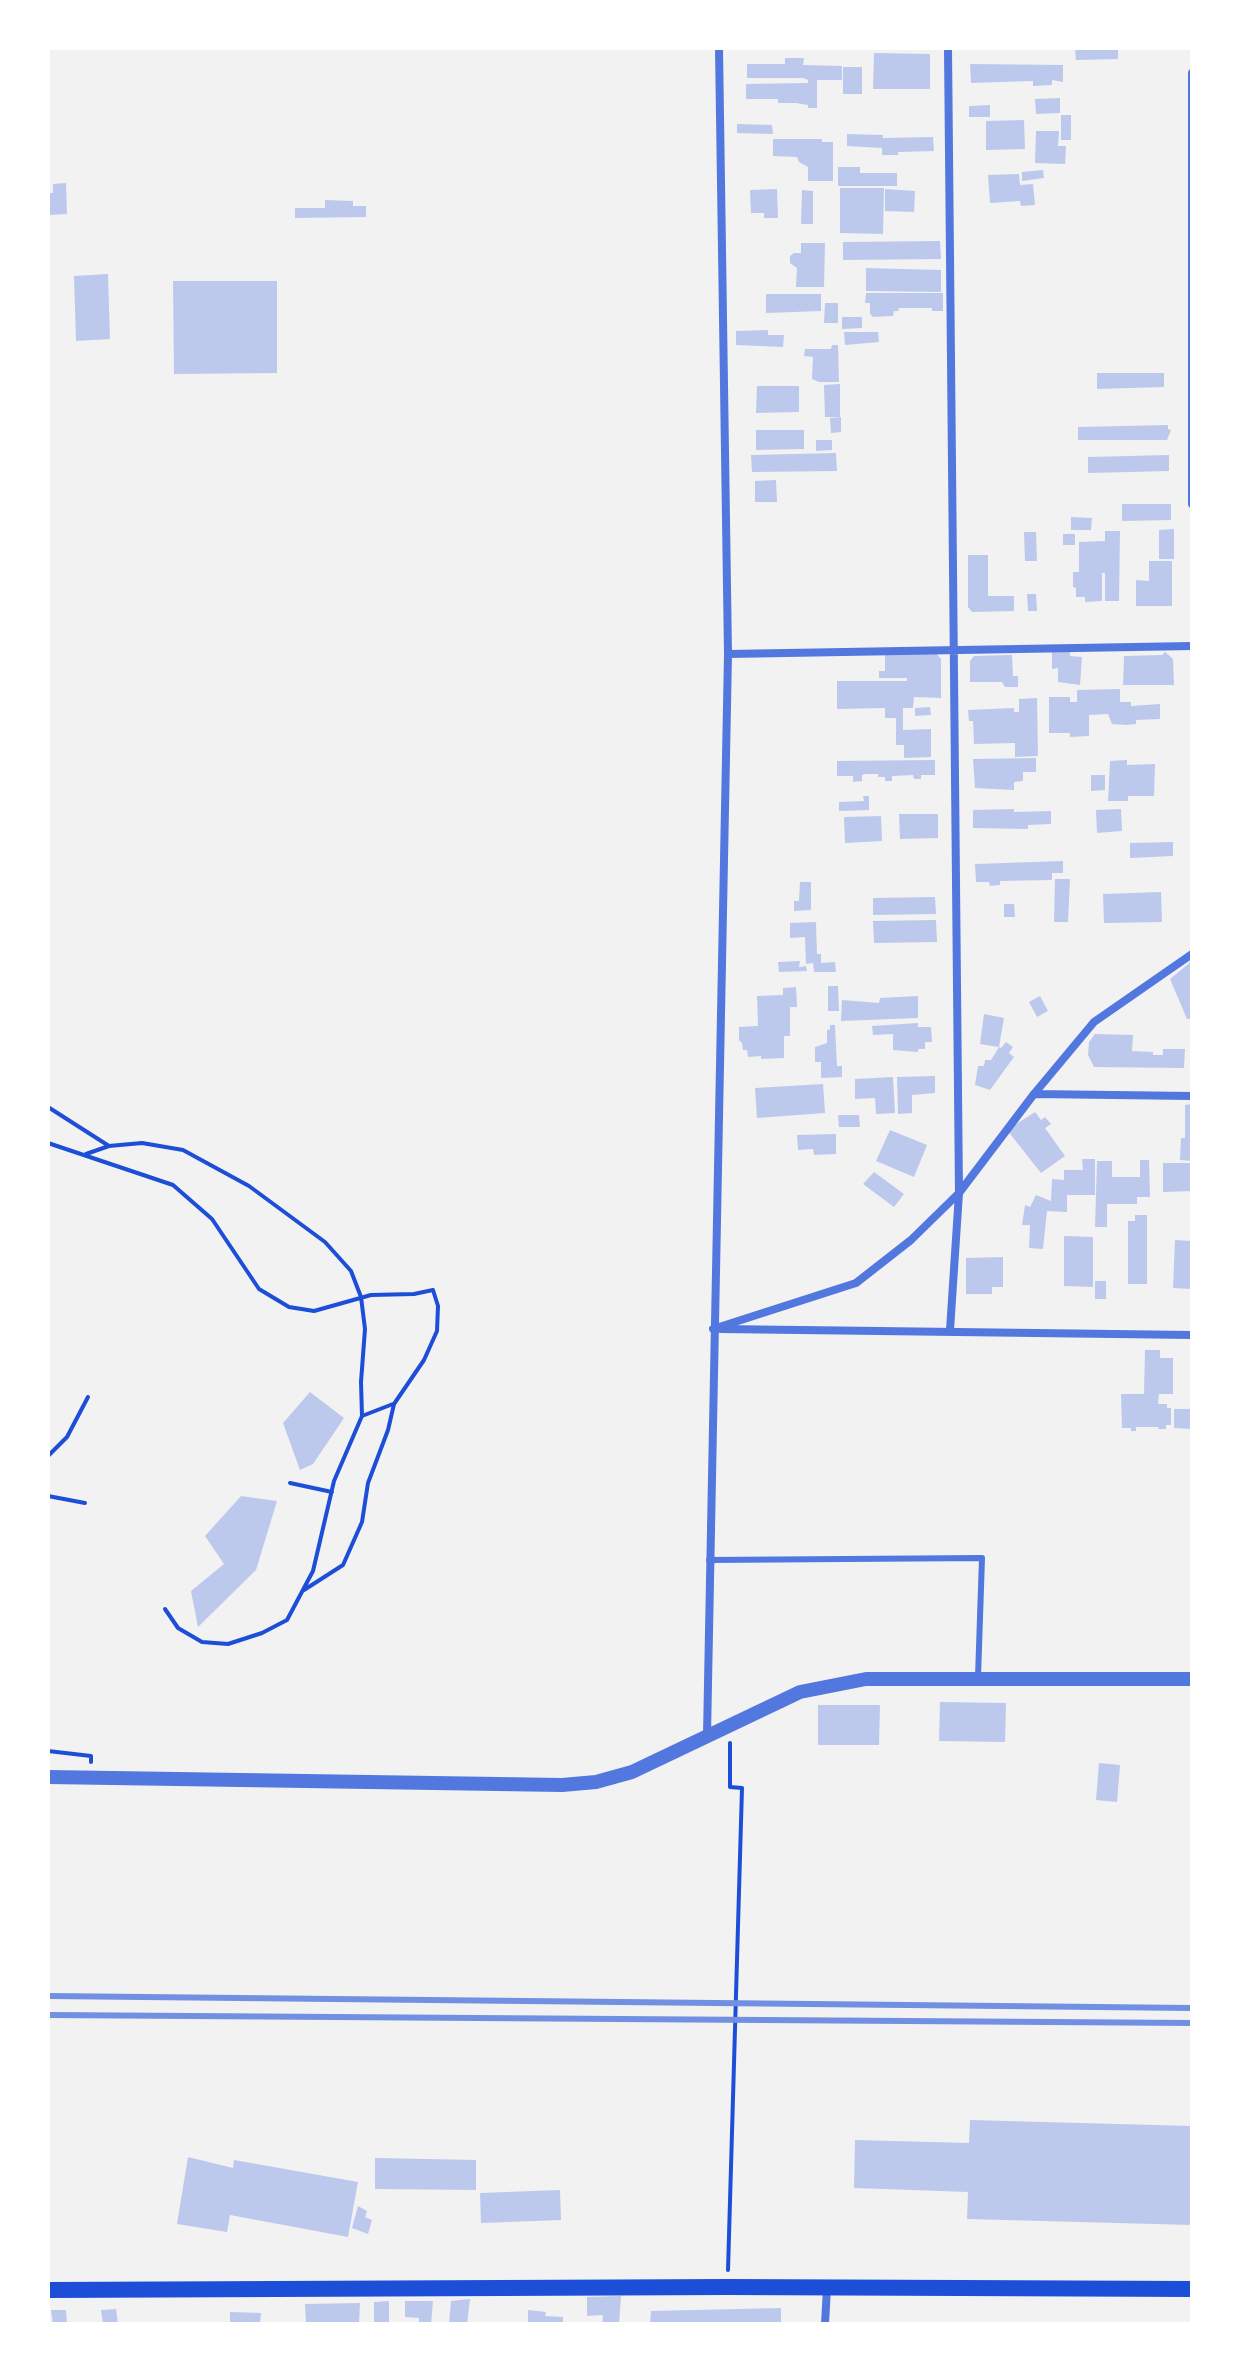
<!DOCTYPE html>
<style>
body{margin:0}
#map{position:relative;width:1240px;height:2372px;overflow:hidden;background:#f2f2f2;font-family:"DM Sans",sans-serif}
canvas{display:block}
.frame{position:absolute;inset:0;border:50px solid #fff;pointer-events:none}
</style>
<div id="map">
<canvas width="1240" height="2372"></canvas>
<div class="frame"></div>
</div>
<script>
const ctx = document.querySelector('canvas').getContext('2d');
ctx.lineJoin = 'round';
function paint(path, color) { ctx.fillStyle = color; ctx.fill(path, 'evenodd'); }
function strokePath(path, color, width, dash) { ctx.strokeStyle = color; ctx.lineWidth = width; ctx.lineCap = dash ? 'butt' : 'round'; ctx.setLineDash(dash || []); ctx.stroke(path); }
paint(new Path2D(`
 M1075 48H1118V59L1076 60Z
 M874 53 930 54V89H873Z
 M785 58H804L803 65 842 66V80H817V108H808V105L796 103H778V99H746V84L808 83V80L803 78H747V64H785Z
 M970 64 1063 65V82L1052 80V85L1033 86V81L971 83Z
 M843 67H862V94H843Z
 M1060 98V113L1036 114 1035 99Z
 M990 105V117H969V106Z
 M1061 115H1071V140H1061Z
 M1024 120 1025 149 986 150V121Z
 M737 124 772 125 773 134 737 133Z
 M1036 131H1059L1058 146H1066L1065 164 1035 163Z
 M847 134 883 135V138L933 137 934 151 898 152V155H882V148L847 146Z
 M773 139H822V142H833V181H808V167L799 162 797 157 773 156Z
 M838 167H860V173H897V186H838Z
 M1043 170 1044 178 1022 181V172Z
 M1019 174 1020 185 1033 184 1035 205 1021 206 1020 201 990 203 988 175Z
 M66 183 67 214 48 215V193H53V184Z
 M840 188H884L883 234 840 233Z
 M777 189 778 218H764V213H751L750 190Z
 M885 189 915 191 914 212 885 211Z
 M802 190 813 191V224H801Z
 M325 200 353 201V206H366V217L295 218V208H325Z
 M940 241 941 259 843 260V242Z
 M801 243H825L824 287H796L797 268 790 263V256L794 253H801Z
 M866 268 941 270V292L866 291Z
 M108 274 110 339 76 341 74 276Z
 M173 281H277V373L174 374Z
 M866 293H943V311H932V308H899L898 311H894L893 316 873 317 870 314V303H865Z
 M766 294H821V311L766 313Z
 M825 303H838V323H824Z
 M842 317H862V328L842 329Z
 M768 330V335H784L783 347 736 345V331Z
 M844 332H878L879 342 845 345Z
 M832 345H838L839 382H819L812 379 813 357 804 356 805 349H831Z
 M1097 373H1164V387L1097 389Z
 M840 384V417H825L824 385Z
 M757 386H799V412L756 413Z
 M841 417V432L831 433 830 418Z
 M1168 425V429L1171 430 1167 440H1078V427Z
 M756 430H804V449L756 450Z
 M816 440H832V450L816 451Z
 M836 453 837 471 752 472 751 455Z
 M1169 455V471L1088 473V457Z
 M776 480 777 502H755V481Z
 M1122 504H1171V520L1122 521Z
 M1071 517 1092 518 1091 530H1071Z
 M1174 529V559H1159V530Z
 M1105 531H1120L1119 601H1105V573H1102V601L1085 602V597H1076V588L1073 587V572H1079V542L1105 541Z
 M1024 532H1036L1037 561H1025Z
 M1063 534H1075V545H1063Z
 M968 555H988V596H1014V611L972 612 968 607Z
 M1149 561H1172V606H1136V580L1149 581Z
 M1027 594H1036L1037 611H1028Z
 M1052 651H1070V656L1082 657 1080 685 1058 682V668L1052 669Z
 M1165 652 1173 659 1174 685H1123L1124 656 1162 655Z
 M936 653 941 659V698L914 697 913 708H903V730L931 729V757L904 758V745H896V718H885V708L837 709V681H907V678H879V671H885V654Z
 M1012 655 1013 676H1018V687H1005L1002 682H970V661L974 656Z
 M1120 689V702H1131V706L1160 704V719L1136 720V724L1126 725 1112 724 1108 714 1089 715V736L1070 737V733H1049V697H1070V702H1077V690Z
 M1037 698 1038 756 1015 757V743L974 744 973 721H969L968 710 1014 708V712H1019V699Z
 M930 707 931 715 915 716V708Z
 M1036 758V772H1023V781L1014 782V790L975 788 973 759Z
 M935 760V775H921V779H914L913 775 892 776V781H885V777H878V774H865L862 775V781L853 782V776H837V761Z
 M1127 760V765L1155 764 1154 796H1128V801H1108L1110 761Z
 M1091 775H1105V790L1091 791Z
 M863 796H869V810L839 811V802L864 801Z
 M1014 809V812L1051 811V824L1028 825V829L973 828V810Z
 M1121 809 1122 831 1097 833 1096 810Z
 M899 814H938V838L900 839Z
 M881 816 882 841 845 843 844 817Z
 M1173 842V856L1130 858V843Z
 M1063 861V873H1052V880L1000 881V885L990 886 989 882H976L975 864Z
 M1055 879H1070L1068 922H1054Z
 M800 882H811V910L794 911V901H799Z
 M1161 892 1162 922 1104 923 1103 894Z
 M935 897 936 914 873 915V898Z
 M1004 904H1014L1015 917H1004Z
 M936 920 937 942 874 943 873 921Z
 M816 922 817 954H821V963L835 962 836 972H814L813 963 806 964 805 937 790 938V923Z
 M800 961 799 967 806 966 807 971 779 972 778 962Z
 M1192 961V1019H1187L1170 979Z
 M828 986H838L839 1011H828Z
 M796 987 797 1007H790V1036H784V1058L761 1059V1056L748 1057 747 1050H743L742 1043 739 1040V1027L758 1026 757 996 783 995V988Z
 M918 996V1018L841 1021 842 1000 879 1003 880 998Z
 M1040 996 1048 1011 1037 1017 1029 1002Z
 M984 1014 1004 1018 999 1047 1001 1048 1006 1042 1013 1047 1009 1053 1014 1057 990 1090 975 1085 978 1066H984L985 1060H991L999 1047 980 1044Z
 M918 1023V1027H931L932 1042H925V1049H918V1052L893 1050V1034L873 1035 872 1026Z
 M830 1025H835L837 1066H842V1077L821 1078V1062H815V1047L827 1043V1030L830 1029Z
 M1095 1034 1133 1035 1132 1051 1153 1052V1055H1163V1049H1185L1184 1068 1094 1067 1088 1055 1089 1042Z
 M935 1076V1093L912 1095V1113L898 1114 897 1077Z
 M893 1077 895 1113 876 1114 875 1098 855 1099V1079Z
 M823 1084 825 1113 757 1118 755 1088Z
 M1192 1104V1161L1180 1160 1181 1138H1185V1105Z
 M1035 1112 1041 1120 1045 1117 1051 1124 1045 1128 1065 1156 1041 1173 1007 1130Z
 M838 1115H859L860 1127H839Z
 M890 1130 927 1145 914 1177 876 1161Z
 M836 1134V1154L814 1155 813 1149 798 1150 797 1135Z
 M1082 1159H1095V1195H1067V1212L1047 1211 1043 1249 1029 1248 1030 1225H1022L1025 1205 1030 1207 1036 1195 1051 1201 1052 1179 1064 1180V1170H1083Z
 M1140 1160H1149L1150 1197H1137V1204H1107V1227H1095L1097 1161H1112V1177H1140Z
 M1163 1163H1192V1191L1163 1192Z
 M874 1172 904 1194 894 1207 863 1184Z
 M1135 1215H1147V1284H1128V1221H1135Z
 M1064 1236 1093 1237V1287L1064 1286Z
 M1175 1240 1192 1241V1289L1173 1288Z
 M1003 1257V1287H992V1294H966V1258Z
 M1095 1281H1106V1299H1095Z
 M1145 1350H1160V1358H1173V1394H1159L1158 1404H1167V1408H1171V1425H1166V1429H1158L1159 1427H1136V1431H1131V1428H1122L1121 1394H1144Z
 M310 1392 344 1418 313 1464 300 1470 283 1423Z
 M1174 1409H1192V1429L1174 1428Z
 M241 1496 277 1501 256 1570 198 1627 191 1591 224 1564 205 1536Z
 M940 1702 1006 1703 1005 1742 939 1741Z
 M818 1705H880L879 1745H818Z
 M1099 1763 1120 1765 1117 1802 1096 1800Z
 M970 2120 1192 2126V2225L967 2219 968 2192 854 2188 855 2140 969 2143Z
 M188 2157 233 2168 234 2160 358 2182 348 2237 230 2215 227 2232 177 2224Z
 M375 2158 476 2160V2190L375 2189Z
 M560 2190 561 2220 481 2223 480 2193Z
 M358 2206 367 2211 365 2217 372 2220 368 2234 352 2228Z
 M621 2296 619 2324H602L603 2315 587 2316V2297Z
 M470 2299 467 2324H449L451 2301Z
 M389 2301V2324H374V2302Z
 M405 2301H433L431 2324H419V2318L405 2317Z
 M360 2303 359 2324H306L305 2304Z
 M781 2308V2324H650L651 2311Z
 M116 2309 118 2324H103L101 2310Z
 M51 2310H66L67 2324H53Z
 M528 2310 546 2312 545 2316 563 2317V2324H528Z
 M230 2312 261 2313 260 2324H230Z`), '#bdc9ec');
strokePath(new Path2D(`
 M48 1107 109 1146
 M48 1143 173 1185 212 1219 259 1289 289 1307 314 1311 371 1295 414 1294 433 1290 438 1306 437 1331 424 1360 394 1404 388 1430 368 1483 362 1522 343 1565 304 1590
 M86 1154 109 1146 142 1143 183 1150 249 1186 325 1242 351 1271 361 1297 365 1329 361 1382 362 1416 334 1481 313 1571 287 1620 262 1633 228 1644 202 1642 178 1628 165 1609
 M362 1416 393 1404
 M48 1456 67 1437 88 1397
 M290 1483 332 1492
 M48 1496 85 1503
 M48 1751 91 1756V1762
 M728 2270 742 1788 730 1787V1743`), '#1d4ed8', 4);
strokePath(new Path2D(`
 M709 1560 982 1558 978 1677`), '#5277de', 6);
strokePath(new Path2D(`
 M948 48 959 1193 950 1330
 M1192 73V504
 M728 654 1192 646
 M1034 1094 1192 1096
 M713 1329 856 1283 911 1240 959 1193 1034 1094 1094 1022 1192 954
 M721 1329 1192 1335
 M707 1735 728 654 719 48
 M825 2324 827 2288`), '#5277de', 8);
strokePath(new Path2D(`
 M48 1777 562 1785 596 1782 632 1772 800 1692 866 1679H1192`), '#5277de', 14);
strokePath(new Path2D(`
 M48 2290 727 2287 1192 2289`), '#1d4ed8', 16);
strokePath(new Path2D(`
 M48 1996 1192 2008
 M48 2015 1192 2023`), '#7290e2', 6);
</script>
